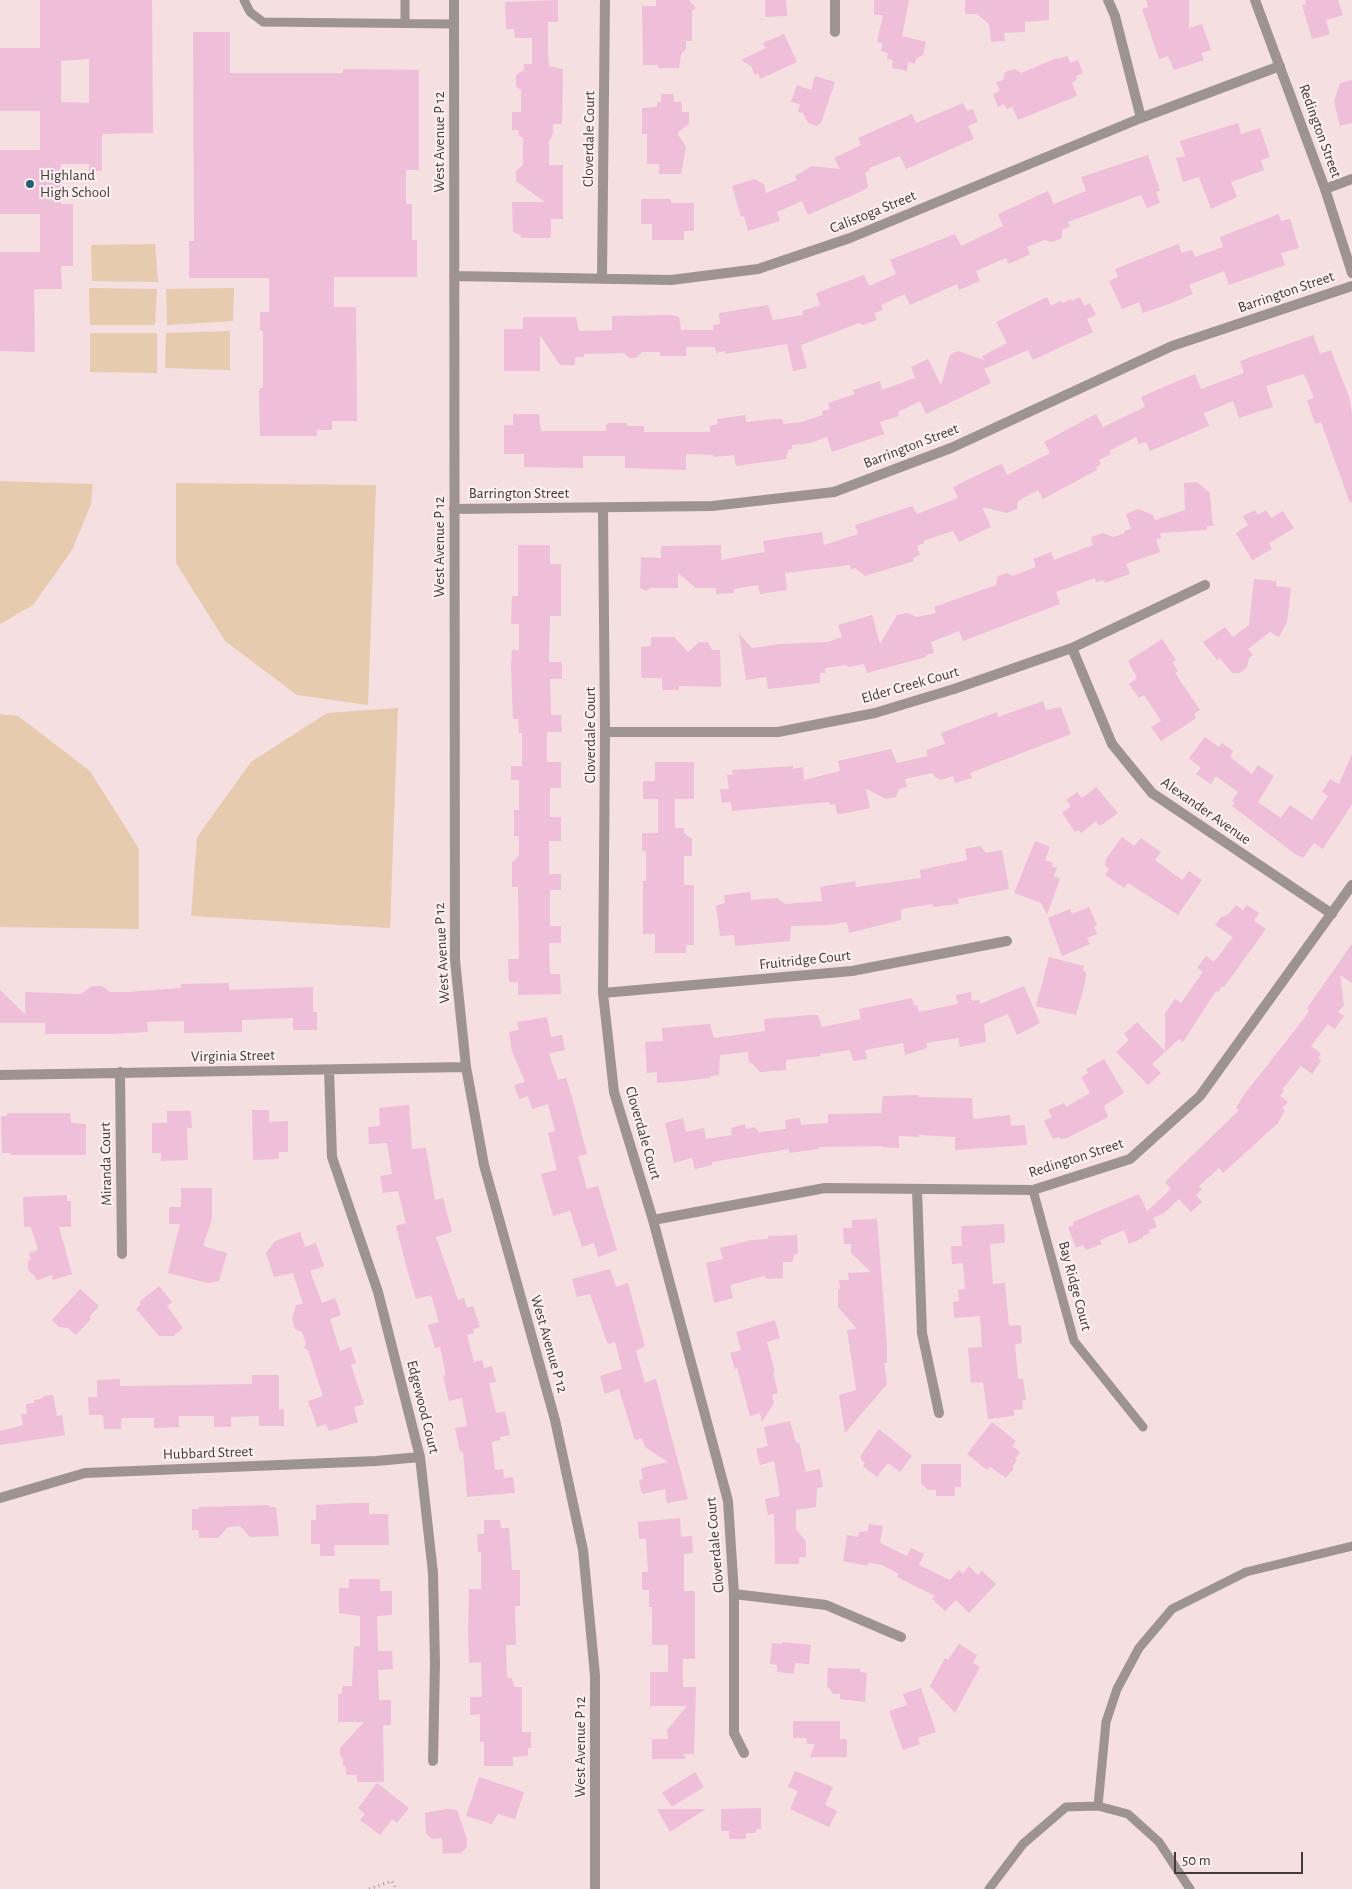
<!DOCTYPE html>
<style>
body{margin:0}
#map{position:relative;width:1352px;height:1889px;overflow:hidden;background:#f5dfe0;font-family:"Alegreya Sans",sans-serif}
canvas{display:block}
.scale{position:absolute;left:1174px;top:1852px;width:129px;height:22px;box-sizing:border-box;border:2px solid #433a3b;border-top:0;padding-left:6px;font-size:15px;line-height:18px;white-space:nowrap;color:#433a3b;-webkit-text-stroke:4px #fcefef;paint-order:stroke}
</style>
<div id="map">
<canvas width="1352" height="1889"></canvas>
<div class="scale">50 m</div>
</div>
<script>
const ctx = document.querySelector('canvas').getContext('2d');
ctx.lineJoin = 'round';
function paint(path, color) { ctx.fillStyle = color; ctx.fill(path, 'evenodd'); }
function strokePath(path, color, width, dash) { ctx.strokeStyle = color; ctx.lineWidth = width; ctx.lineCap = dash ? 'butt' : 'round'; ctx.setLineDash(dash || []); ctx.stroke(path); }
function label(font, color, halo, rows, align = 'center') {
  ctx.font = font + ' "Alegreya Sans",sans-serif'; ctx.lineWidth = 4.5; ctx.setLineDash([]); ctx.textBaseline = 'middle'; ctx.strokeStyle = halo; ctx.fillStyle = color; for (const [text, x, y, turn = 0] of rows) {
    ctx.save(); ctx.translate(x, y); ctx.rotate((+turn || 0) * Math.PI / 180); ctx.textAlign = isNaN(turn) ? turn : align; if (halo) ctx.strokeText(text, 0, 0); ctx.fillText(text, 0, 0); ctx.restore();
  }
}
paint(new Path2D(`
 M155 244 158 282 92 281 91 245Z
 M89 288 157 289 155 325H90Z
 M234 288 233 321 167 325 166 289Z
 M230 331V370L165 368 166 333Z
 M90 333H157V373L90 372Z
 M0 481 93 484 91 504 72 550 33 605 0 624Z
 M176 483 376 485 368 705 297 695 225 641 176 563Z
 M398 708 390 928 191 916 197 837 251 762 327 713Z
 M0 714 18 716 90 771 139 849V929L0 927Z`), '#e6cbaf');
paint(new Path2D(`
 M40 0H152L153 133 102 134V171H89V164H61V204H73V266H61L62 289H34L35 352 0 351V252H40V214H0V150H40V111H0V48H40ZM89 59V103L61 102V61Z
 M558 0V22H548V53L549 66 563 69 562 124H553V132L551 139H549V165H563V219H551V238H521V235L513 232 512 202H545L516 181V171L523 165V138L519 136V130H512V112H521V90L516 86V75L524 70V64H532V38H515L514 29H506L505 2Z
 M656 0H689L696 8 692 11V41H686V49L681 54 679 68H658V65H643L642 6H656Z
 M765 0H786L787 16 765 17Z
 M874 0H909L902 36 926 42 923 55 916 59 915 64 908 62 907 71 892 68 893 60 887 59 888 53 881 51 883 43 877 42 883 15H874Z
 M965 0H1049V20L1025 22V32L1004 33 1005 41 991 42 989 24 977 14H965Z
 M1146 0H1189V28L1202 24 1211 50 1201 53 1204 60 1174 70 1168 56 1159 59 1142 9 1148 7Z
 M1305 0H1338L1343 15 1326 20 1330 34 1312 39 1302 5 1306 4Z
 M193 32H230V73H343V69L419 70V170H406V204H412V240H417V277H334V307H356L357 421H332V430H317V436H260L259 392 260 388H263V331H260V312H269V278H189V241H194Z
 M784 34 797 62 760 79 758 73 755 75 751 66 741 60 766 48 763 43Z
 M1067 56 1071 63 1078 60 1083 73 1076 76 1077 80 1072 83 1077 96 1018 120 1012 107 1007 109 1004 104 998 107 993 94 1000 91 996 82 1003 80 1005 72 1015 69 1021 73 1057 58 1058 59Z
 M815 76 835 82 821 123 816 126 808 123 803 113 798 112 800 104 791 102 797 85 811 90Z
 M1352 80V123L1340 126 1334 102 1340 83Z
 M661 94H674V102H682V112H689V124L677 133 686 147 681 174H659V164H647V134H642V108L657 107V102H661Z
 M963 103 967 111 973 109 978 122 968 126 974 139 906 169 900 156 869 168 870 170 865 173 868 187 862 191 808 215 802 201 777 212 780 221 748 231 744 216 741 217 732 186 754 179 764 184 766 193 797 180 795 176 812 166 840 169 834 158 861 145 858 138 912 114 916 123Z
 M1238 123 1241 134 1260 128 1270 157 1261 160 1264 170 1231 182 1237 197 1211 209 1199 177 1183 182 1176 158 1185 156 1180 141Z
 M1148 155 1160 191 1156 192 1160 203 1147 208 1141 195 1068 222 1070 226 1062 230V238L1052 242 1044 240 1027 247 1030 254 1009 264 1006 258 976 271 980 281 959 290 957 284 910 305 905 294 881 305 883 310 874 313 877 320 863 325 859 323 801 345 807 368 793 371 787 344 725 354V351L716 353 715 347H686V356H660V352H642L636 358H629L624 353 584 354V357H575V365H560L540 335V371H504V329H523V317H576L579 331 612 330V316L670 315 679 317 681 330H714L713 325 720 324 719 313 768 305 773 320 803 315 802 311 820 305 816 293 864 275 869 286 896 274 890 260 955 234 961 246 1003 226 998 214 1048 191 1054 204 1086 191 1081 177Z
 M641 199H671V203H694V231H684V240H652V224H641Z
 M1279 214 1281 221 1290 219 1299 248 1281 253 1285 265 1229 285 1224 271 1189 285 1193 294 1169 304 1143 313 1139 302 1122 309 1109 281 1118 277 1115 269 1178 244 1182 253 1192 250 1195 257 1223 247 1220 237Z
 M1047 297 1051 306 1060 301 1063 303 1071 299 1072 301 1080 297 1084 306 1090 303 1096 315 1087 319 1093 332 1033 360 1028 350 984 369 991 383 926 414 920 401 898 412 899 416 880 422 884 434 832 452 827 437 810 443 792 445V449L788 450 786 459 736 466 734 455 714 457 713 455 686 454V470L625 468V456H583V468L524 467V454H504V425H513V414H539L541 431H606V425L609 423H627V426H644V432H710V426L718 424 717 419 745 415 746 422 773 419H783V424L802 422 823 415 822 411 830 409 828 403 855 394 853 390 880 381 882 390 915 378 911 367 928 359 941 385 950 355 958 351 984 360 982 356 1007 343 996 322Z
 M1313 335 1320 354 1331 350 1349 397 1352 413V502L1350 503 1321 422 1315 424 1307 400 1314 398 1304 374 1266 386 1273 407 1239 418 1233 401 1204 413 1209 426 1150 451 1146 442 1139 444 1136 437 1109 451 1111 454 1099 460 1101 464 1096 467 1097 470 1043 499 1038 490 1018 501 1017 509 1007 513 982 507 991 527 959 542 953 531 923 541 924 543 917 546 920 555 913 558 914 561 865 576 855 568 851 570 850 565 785 573 787 590 760 594 758 585 734 589V593L716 594V588H696L678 573V588H650L646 591 640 588 641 557 661 558V546L721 545V560L765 552 763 541 822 532 824 545 858 534 855 525 912 506 917 514 958 498 953 487 996 466 1002 464 1007 475 1050 453 1044 442 1096 414 1103 427 1145 407 1141 397 1166 386 1195 374 1201 389 1244 373 1240 361Z
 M1197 482 1210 493 1213 526H1207V530L1160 533 1161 538 1156 539 1160 552 1126 564 1130 574 1105 583 1103 580 1096 582 1095 578 1056 592 1060 604 963 641 959 631 931 642 934 653 926 655V657L867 673 864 664 848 667 847 665 825 668V673H820V683L768 689 766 677 746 680 739 634 752 648 779 644 828 642 842 637 838 625 872 615 880 644 897 615 907 613 917 617 936 613 934 607 996 585 998 576 1007 573 1013 576 1036 567 1033 559 1051 552 1054 560 1093 545 1091 537 1103 533 1113 537 1125 533 1124 531 1131 529 1126 514 1138 509 1153 515 1155 520 1185 510 1184 483Z
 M1255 510 1258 515 1266 510 1271 518 1283 511 1294 528 1269 543 1272 549 1252 560 1236 533 1248 525 1243 516Z
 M518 545H550V564H561V616H550L549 662H562V679H550L551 715H561L562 732H547V762H561V788H550V817H561V841H549V874H561V890H550V926H561V943H549L550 974H560L561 994 518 995V982H509L508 959H519L518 887H512V862L519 856V836H514V810H519V780H511V766H522V733H519L518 719H513L511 667 512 650H519V624H511L512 596H518Z
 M1254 579 1277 581 1276 586 1291 588 1287 622 1279 637 1270 632 1248 649 1253 655 1249 658 1247 667 1240 673H1232L1220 658 1217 660 1203 642 1225 627 1233 637 1249 625Z
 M651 637H674L688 652 699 642H708L712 650H720L721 687 679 686V690H662V678H641V647L651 646Z
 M1162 639 1176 660 1172 662 1178 671 1175 673 1200 710 1194 714 1196 718 1161 741 1151 727 1161 721 1144 695 1139 698 1129 684 1137 678 1128 661Z
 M1043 701 1046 710 1061 707 1071 734 970 773 972 778 955 783 953 776 941 780 934 776 933 773 905 779 907 787 899 789 896 797 886 799 866 789 870 808 842 814H837L835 804 830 805 829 802 732 811 731 802 722 803 720 789H729L727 775H733L732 770 793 766V769L803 767 804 780 840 771 838 761 891 749 897 763 928 756 926 750 945 744 941 733 997 712 998 717Z
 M1205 737 1219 747 1222 743 1233 751 1230 757 1252 774 1258 765 1274 776 1258 802 1281 818 1290 805 1312 820 1328 796 1322 792 1330 779 1339 784 1352 754V804L1323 849 1314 843 1303 858 1295 854 1232 806 1235 803 1232 801 1238 792 1216 776 1211 784 1196 774 1201 768 1189 758Z
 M655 762H694V799H675V828H684V833L692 839V856H684V885H694V945H686V953H655V934H643V881H646V851H642V833H658V799H643V781H655Z
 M1096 787 1118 813 1100 826 1096 821 1081 833 1079 830 1075 832 1062 813 1071 806 1066 800 1077 792 1082 798Z
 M1122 837 1134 846 1141 838 1161 852 1155 860 1182 880 1189 871 1202 880 1178 915 1128 883 1124 888 1105 875 1109 869 1105 866 1106 859Z
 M1035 841 1050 847 1045 860 1053 863 1052 866 1057 868 1054 876 1060 879 1047 915 1041 903 1014 893Z
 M980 846 986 853 1002 850 1009 889 958 899 959 904 933 907V904L901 909V920L849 933 847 922 828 925 791 926 790 941 735 946 734 935 720 936 716 906 725 903 724 895 750 892 751 900 777 898 785 904 822 901 820 887 855 881 856 887 921 878 920 870 967 860 965 849Z
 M1236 905 1243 910 1247 905 1259 913 1254 921 1266 929 1224 987 1222 986 1218 992 1216 991 1183 1042 1179 1039 1152 1064 1161 1073 1148 1085 1116 1052 1129 1040 1124 1034 1137 1022 1165 1051V1013L1175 999 1181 1003 1203 972 1197 968 1206 956 1214 962 1233 937 1215 925 1221 917 1228 915Z
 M1089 907 1097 925 1094 926 1097 934 1087 938 1090 944 1062 956 1048 918 1070 909 1072 914Z
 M1352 944V983L1340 975 1344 1005 1338 1012 1344 1016 1335 1029 1328 1024 1311 1046 1321 1054 1318 1058 1321 1061 1312 1074 1301 1066 1282 1090 1284 1091 1280 1096 1288 1102 1282 1108 1285 1110 1278 1123 1223 1173 1219 1168 1199 1186 1202 1189 1196 1195 1202 1202 1191 1212 1179 1199 1164 1213 1153 1218 1157 1227 1149 1230 1150 1233 1143 1236V1238L1129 1244 1124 1230 1100 1240 1102 1244 1086 1250 1083 1245 1076 1248 1068 1227 1074 1225 1073 1222 1139 1194 1147 1211 1171 1189 1165 1182 1239 1110 1236 1108 1243 1096 1306 1016 1309 1010 1307 1008Z
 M1049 957 1084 966 1083 971 1086 972 1085 983 1076 1015 1036 1006Z
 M229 983V990L313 987V1012H317V1030H293V1018L242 1020V1032L184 1033V1021L147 1022 148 1032 112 1034H45V1023H0V990L25 1014V992L81 994 92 986H102L110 992H127L181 988V984Z
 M1024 986 1040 1023 1017 1035 1008 1014 984 1024 986 1042 960 1047 958 1038 926 1043 927 1048 905 1055 903 1043 865 1050 867 1059 853 1061 850 1050 820 1054 821 1056 786 1060V1070L760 1072 752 1063H749L748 1052 720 1055 719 1075 710 1076V1078L684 1081 657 1083V1072L647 1073 645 1042 663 1041 662 1028 710 1024 714 1038 765 1031 764 1019 810 1015H818L822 1027 861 1019 859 1009 912 998 914 1006 917 1005 919 1012 958 1004 956 995 971 992 972 1001 979 1000 980 1004Z
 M547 1017 551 1037 562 1035 565 1050 549 1053 558 1080 566 1078 573 1101 587 1154 578 1156 587 1189 598 1186 617 1250 598 1257 594 1243 582 1247 570 1211 553 1216 541 1174 557 1170 548 1133 555 1131 548 1104 532 1109 528 1096 519 1099 514 1085 525 1082 512 1051 509 1032 519 1030 517 1022Z
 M1104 1059 1124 1093 1104 1106 1108 1117 1067 1138 1060 1139 1059 1137 1053 1139 1044 1121 1052 1117 1048 1110 1064 1103 1066 1107 1090 1093 1081 1077 1088 1073 1086 1069Z
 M919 1095V1097L972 1098 973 1119 1010 1115 1011 1126 1025 1125 1027 1145 955 1150V1137L919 1135V1137L899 1136V1148L881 1147V1146L818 1147 819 1149 789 1153V1149L712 1162V1165L695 1169 692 1158 674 1163 665 1123 683 1118 686 1132 704 1128 706 1139 732 1135 731 1128 745 1124 746 1129 755 1127 759 1132 786 1129 785 1120 800 1118 801 1125 828 1123V1114L881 1113 883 1096Z
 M409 1105 412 1149 426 1148 435 1200 443 1198 452 1232 436 1237 458 1300 464 1298 467 1308 473 1306 480 1327 473 1329 474 1333 467 1335 474 1362 482 1360 484 1368 492 1366 496 1382 489 1383 496 1413 505 1412 510 1435 500 1437 501 1440 492 1442 495 1470 503 1469 504 1478 513 1477 515 1493 467 1497 463 1451 460 1452 455 1428 467 1426 462 1398 449 1401 443 1376 446 1375 440 1347 435 1348 428 1325 439 1322 431 1295 416 1299 407 1269 396 1226 406 1223 398 1191 383 1193 380 1176 392 1174 387 1143 369 1144 368 1127 380 1126 379 1108Z
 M252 1110H269V1122L288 1121V1152H279V1159L253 1160Z
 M167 1111H191L192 1128H187L188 1160 161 1161V1153H152V1123H167Z
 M7 1113H70L71 1123 86 1124V1155H11V1153H2L1 1116H7Z
 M181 1188H212V1219L203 1246 227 1253 219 1281 208 1283 168 1273 180 1224H169V1207H181Z
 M67 1195V1201H71V1227H59L72 1274 53 1280 52 1275 38 1280 28 1270V1261L31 1260 29 1253 38 1250 31 1227H24L23 1197Z
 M877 1219 887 1346V1363H884L887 1384 845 1433 839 1395 856 1390 847 1330 857 1329 838 1307V1289H840L839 1280H849L848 1273 871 1272 851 1253V1244H844L843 1228H852V1220Z
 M1004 1224 1005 1243 990 1244 993 1284 1005 1283 1009 1326 1021 1325 1022 1343 1015 1344 1018 1379H1023L1026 1400H1022L1023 1409 1014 1410V1416L988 1419 983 1382 971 1383 968 1348 982 1347 980 1316 954 1318 953 1302 959 1301 958 1290 965 1289 963 1263 952 1264 951 1246H962L961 1226Z
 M300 1232 305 1247 316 1243 324 1266 310 1271 322 1303 335 1298 341 1315 330 1319 340 1351 351 1347 356 1363 351 1365 364 1404 354 1407 358 1422 329 1431 326 1424 317 1427 308 1401 323 1396 308 1350 304 1348 306 1344 302 1332 295 1329 292 1319 296 1305 303 1304 293 1273 274 1277 266 1253 275 1241Z
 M797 1235 798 1254H795L792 1262H783V1278L767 1279 764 1276 730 1285 733 1298 714 1303 706 1263 723 1259 720 1248 751 1240 768 1239V1236Z
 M610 1269 616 1287 628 1283 645 1346 636 1351 645 1383 656 1379 688 1499 667 1503 665 1489 642 1494 639 1480 643 1479 641 1468 668 1462 645 1447 642 1438 636 1440 634 1438 619 1389 605 1394 600 1376 622 1369 615 1342 609 1344 607 1342 590 1294 577 1297 572 1279Z
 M159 1286 172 1302 167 1306 183 1328 173 1336H159L136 1309 141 1304 139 1302Z
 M80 1289 99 1306 89 1317 91 1319 76 1335 68 1328 59 1327 52 1320Z
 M775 1320 780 1338 767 1342 775 1372H773L778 1393 772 1395 774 1403 762 1422 760 1413 750 1416 737 1368 735 1369 730 1353 741 1350 736 1332Z
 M252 1375H279V1410L284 1409V1426H259V1416L231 1417V1427H214V1416H179V1427L154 1428V1418H121V1429H104L103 1415H89L88 1397H97V1380L120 1379V1386L252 1384Z
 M53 1395 57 1416 62 1415 65 1435 0 1445V1431L23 1425 21 1414H27L26 1404 34 1403V1400L41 1399 44 1396Z
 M790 1421 796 1443 799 1442 806 1472 820 1469 823 1487 817 1488 816 1507 796 1510V1529L806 1542V1557H799V1564H775L774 1514 768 1515 765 1499 780 1496 774 1461 760 1465 756 1449 768 1446 764 1427Z
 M992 1422 1016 1441 1012 1446 1020 1452 1015 1459 1017 1460 1012 1467 1014 1468 1006 1478 990 1467 987 1470 967 1454Z
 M879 1429 912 1456 900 1472 888 1463 877 1477 863 1466 865 1463 861 1460V1455Z
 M921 1464H961V1487H955V1496H936V1490H928L921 1483Z
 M353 1503H369V1514H388L389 1545H334L335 1556H320V1544H311V1520H316V1505Z
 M269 1505V1507H276L279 1536 250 1537 240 1526 228 1527 218 1538H199V1530H192V1509H199V1507Z
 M680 1518 681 1537 692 1536 693 1553 684 1554V1591H695V1659H683V1687H696L694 1754H683L686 1759H652V1739H668L667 1730 687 1706H650V1672H668V1645H652V1607H649V1590H642V1572H648L646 1539H639L638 1522Z
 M484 1520H500L501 1528H509L512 1570H520V1606H515L516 1645H506L507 1678H512L514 1687H522V1732H531V1748H528V1756L513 1757V1766H484V1742H480V1714L470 1715V1697H482L481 1662 469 1663 468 1632 469 1589H481V1552H478L477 1534H484Z
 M869 1524 883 1526 880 1543 907 1556 911 1548 924 1554 919 1565 950 1580 959 1570 963 1573 969 1566 978 1575 982 1571 996 1584 969 1613 956 1600 945 1611 932 1599 935 1596 897 1577 899 1574 882 1565 868 1563V1566L843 1561 847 1535 858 1537 859 1532 868 1531Z
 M349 1579H380V1591H392V1615L377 1616 378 1651H392L393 1669 378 1670 379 1700H391V1725H383L384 1782H357V1775H346V1766H343V1758L340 1756V1748L364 1722H338V1694H342V1686H352L354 1647 360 1646V1616L339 1613V1588H349Z
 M782 1642 811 1645 809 1664 795 1663 794 1674 777 1672V1665L770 1664 772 1643 782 1644Z
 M959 1644 977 1655 973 1663 980 1667 955 1713 930 1686 945 1658 948 1660Z
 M828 1668 861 1669 860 1672 867 1673 865 1702 840 1699V1694H833L827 1685Z
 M921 1688 936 1732 918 1738 920 1744 903 1750 889 1711 907 1705 903 1694Z
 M793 1721H840V1739H847V1757H810L815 1744H807V1738H793Z
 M795 1771 833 1787 825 1805 837 1811 829 1827 790 1809 798 1791 788 1787Z
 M695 1772 704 1787 672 1807 662 1793Z
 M479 1777 524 1792 515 1819 498 1814 492 1824 466 1816Z
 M377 1783 409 1808 397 1823 392 1819 380 1835 360 1820 365 1814 358 1808Z
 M761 1808V1829H757L755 1833H746V1839H729V1831H721V1809Z
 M446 1809 457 1810 467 1839V1847L461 1853 443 1854 442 1838 432 1839 426 1833 425 1813Z
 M657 1809H706L670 1832Z`), '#efbed9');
strokePath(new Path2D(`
 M369 1889 392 1881 396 1889`), '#a39394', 3, [1, 4]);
strokePath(new Path2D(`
 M244 0 250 12 263 22 454 24
 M405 23V0
 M1033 1190 1074 1341 1143 1427
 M1098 1806 1106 1722 1117 1689 1139 1648 1172 1609 1246 1572 1352 1546
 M989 1889 1023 1844 1066 1807 1098 1806 1128 1814 1159 1842 1190 1889`), '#9d9491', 9);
strokePath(new Path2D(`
 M454 0 455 960 466 1067 484 1165 555 1420 583 1550 595 1675V1889
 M835 0V32
 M1108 0 1115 16 1141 118
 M1255 0 1325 189 1352 273
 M1325 189 1352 179
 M454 276 671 280 758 269 850 238 1141 118 1280 66
 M602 278 605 0
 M603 508 605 732 603 993 614 1092 653 1220 728 1501 734 1594V1733L744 1753
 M454 509 712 506 834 492 951 448 1172 346 1352 286
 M1072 648 1112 744 1152 793 1332 914
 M605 732H778L875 713 954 689 1072 648 1205 585
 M603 993 852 971 1007 941
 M329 1070 332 1157 378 1292 420 1457 433 1573 435 1663 433 1761
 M120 1072 122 1254
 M0 1075 466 1067
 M917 1189 922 1333 939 1413
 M653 1220 825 1188 1033 1190 1130 1159 1200 1096 1352 885
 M0 1498 85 1473 376 1461 420 1457
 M734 1594 826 1605 901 1637`), '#9d9491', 10);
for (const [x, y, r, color] of [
 [30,184,5,"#255d77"]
]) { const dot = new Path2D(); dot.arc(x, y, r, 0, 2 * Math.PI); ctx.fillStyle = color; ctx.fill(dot); strokePath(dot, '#fcefef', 2); }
label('15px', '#433a3b', '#fcefef', [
 ["Redington Street",1320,131,70],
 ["Cloverdale Court",589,139,-89],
 ["West Avenue P 12",439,142,-90],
 ["Calistoga Street",873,212,-22],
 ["Barrington Street",1286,292,-19],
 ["Barrington Street",911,446,-21],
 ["Barrington Street",519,493],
 ["West Avenue P 12",439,547,-90],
 ["Elder Creek Court",910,685,-16],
 ["Cloverdale Court",590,735,-90],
 ["Alexander Avenue",1206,811,35],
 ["West Avenue P 12",442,953,-93],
 ["Fruitridge Court",805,960,-6],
 ["Virginia Street",233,1056,-1],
 ["Cloverdale Court",643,1133,74],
 ["Redington Street",1076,1158,-18],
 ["Miranda Court",106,1164,-91],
 ["Bay Ridge Court",1075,1286,75],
 ["West Avenue P 12",549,1344,74],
 ["Edgewood Court",423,1407,76],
 ["Hubbard Street",208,1453,-2],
 ["Cloverdale Court",715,1545,-95],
 ["West Avenue P 12",580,1747,-90]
]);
label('15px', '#433a3b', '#fcefef', [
 ["Highland",40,175],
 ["High School",40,192]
], 'left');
</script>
